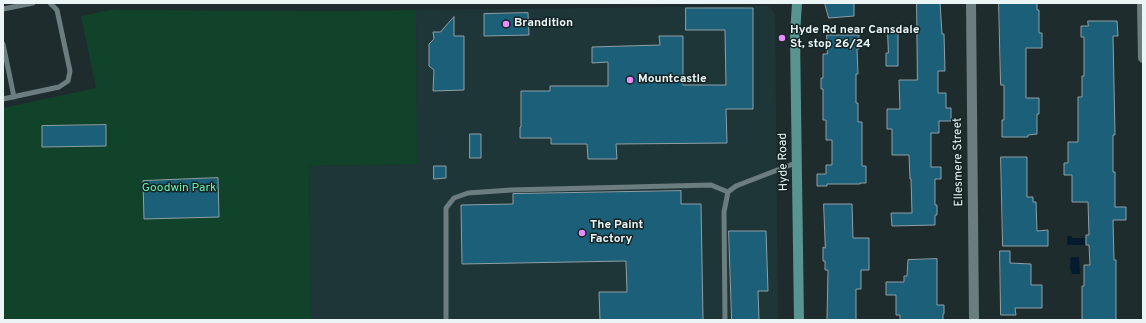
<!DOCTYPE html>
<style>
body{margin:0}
#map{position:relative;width:1146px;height:323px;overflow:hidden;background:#1e2c2e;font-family:Overpass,sans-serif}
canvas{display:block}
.frame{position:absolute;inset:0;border:4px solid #ebf5f6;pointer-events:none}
</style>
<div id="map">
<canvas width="1146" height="323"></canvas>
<div class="frame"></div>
</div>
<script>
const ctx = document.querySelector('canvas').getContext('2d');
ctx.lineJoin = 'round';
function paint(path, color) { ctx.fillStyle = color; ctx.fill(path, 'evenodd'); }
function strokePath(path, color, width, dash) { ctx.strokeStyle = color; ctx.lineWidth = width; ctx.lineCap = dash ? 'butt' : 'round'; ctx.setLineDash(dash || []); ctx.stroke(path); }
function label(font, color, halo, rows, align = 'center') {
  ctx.font = font + ' Overpass,sans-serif'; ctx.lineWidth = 3; ctx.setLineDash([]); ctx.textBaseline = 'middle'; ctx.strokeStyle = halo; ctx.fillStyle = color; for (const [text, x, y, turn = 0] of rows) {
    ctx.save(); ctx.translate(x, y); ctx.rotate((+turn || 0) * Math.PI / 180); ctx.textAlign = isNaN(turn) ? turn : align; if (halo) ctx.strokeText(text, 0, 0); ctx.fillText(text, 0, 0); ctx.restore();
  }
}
paint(new Path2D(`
 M768 6 775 14 778 320H311L309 166 417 164 416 10Z`), '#1f3639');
paint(new Path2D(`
 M110 10 348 11 416 10 417 164 309 166 311 320H3V108L96 88 81 16Z`), '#11432b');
paint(new Path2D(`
 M1067 236H1072V238H1085V245H1067Z
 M1071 257H1079L1080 274H1072L1070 267Z`), '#041a2f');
const building = new Path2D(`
 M825 3H854V16L829 18Z
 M917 3H940L942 34H944L945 71H938V93H946V108H951V121H939V133H931V167H941V179H935V205H937V215H935V225L892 226 891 213H912L911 179H910L909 155H892V129H887V109H900L899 80H917Z
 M999 3H1037V10H1039V33H1042V48H1026V98H1039V114H1037V134L1028 135V137H1002V120H1004V85H1001Z
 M686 8H753V109H726L727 143 616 144 617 159H588L587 144H551V138H520V127H521V91H550V86H608V62L592 63V47L660 45 659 36H683V85H726L725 30H686Z
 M528 13 529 35 484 36V14Z
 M454 17V36H464V90L433 91 434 70 429 66V44L434 39 433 32H440Z
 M1088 21H1117L1118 36H1113L1115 135H1113V172H1115V207H1126V220H1113L1114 260H1116V320H1082V286H1084V265H1090L1089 245H1086V235H1089L1088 202H1072V175H1064V163H1068V142H1078V97H1082V76H1084V37H1081V26H1088Z
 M888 33H898V66H886V53H888Z
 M827 35H859V49H857L858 74H856V103H858V122H862V166H866V183H860V184H827V186H817V174H826V165H832V140H826V120H823V89H821V78H823V54H827Z
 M106 125V146L42 147V126Z
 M470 134H481V158H470Z
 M1001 157H1027V197H1033V202H1036L1037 231 1048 230V246H1003Z
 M434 166H446V178L434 179Z
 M218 178 219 217 144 219 143 181Z
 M681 191V204H701L703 320H600L599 292H627L626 261 462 264 461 205 513 204V194Z
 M824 204H852L853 238H869V270H861V289H856V320H827L828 270H825V261H823V247L825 248Z
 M729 231H766L768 291H758L759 320H732Z
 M1000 251H1010V263L1031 264V285H1042V308H1015L1016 315H1001Z
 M937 259V305H944V314H943V320H900V315H896V295H886V282H904V276H907L908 260Z`);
paint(building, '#1b5f78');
strokePath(building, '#909fa6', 1);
strokePath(new Path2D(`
 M3 9 33 3
 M3 44 14 97
 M3 99 59 87 68 81 70 71 57 10 50 3
 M446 320V208L454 198 468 193 511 190 711 185 728 192
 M725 320 724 212 728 192 736 186 798 162`), '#6c7d7f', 5);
strokePath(new Path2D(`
 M971 3 974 320
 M1142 3 1143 58`), '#6c7d7f', 10);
strokePath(new Path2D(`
 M797 3 795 34 799 320`), '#589590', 10);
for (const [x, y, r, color] of [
 [506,24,4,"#e98dfe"],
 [782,38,4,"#e98dfe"],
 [630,80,4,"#e98dfe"],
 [582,233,4,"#e98dfe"]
]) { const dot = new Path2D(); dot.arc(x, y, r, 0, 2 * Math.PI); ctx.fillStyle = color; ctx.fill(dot); strokePath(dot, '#142324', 1.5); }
label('bold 12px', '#ebf5f6', '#142324', [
 ["Brandition",514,24],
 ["Hyde Rd near Cansdale",790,31],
 ["St, stop 26/24",790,45],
 ["Mountcastle",638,80],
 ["The Paint",590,226],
 ["Factory",590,240]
], 'left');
label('12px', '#ebf5f6', '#142324', [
 ["Hyde Road",784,162,-91],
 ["Ellesmere Street",959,162,-91]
]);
label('12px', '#68f5ae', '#142324', [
 ["Goodwin Park",179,189]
]);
</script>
